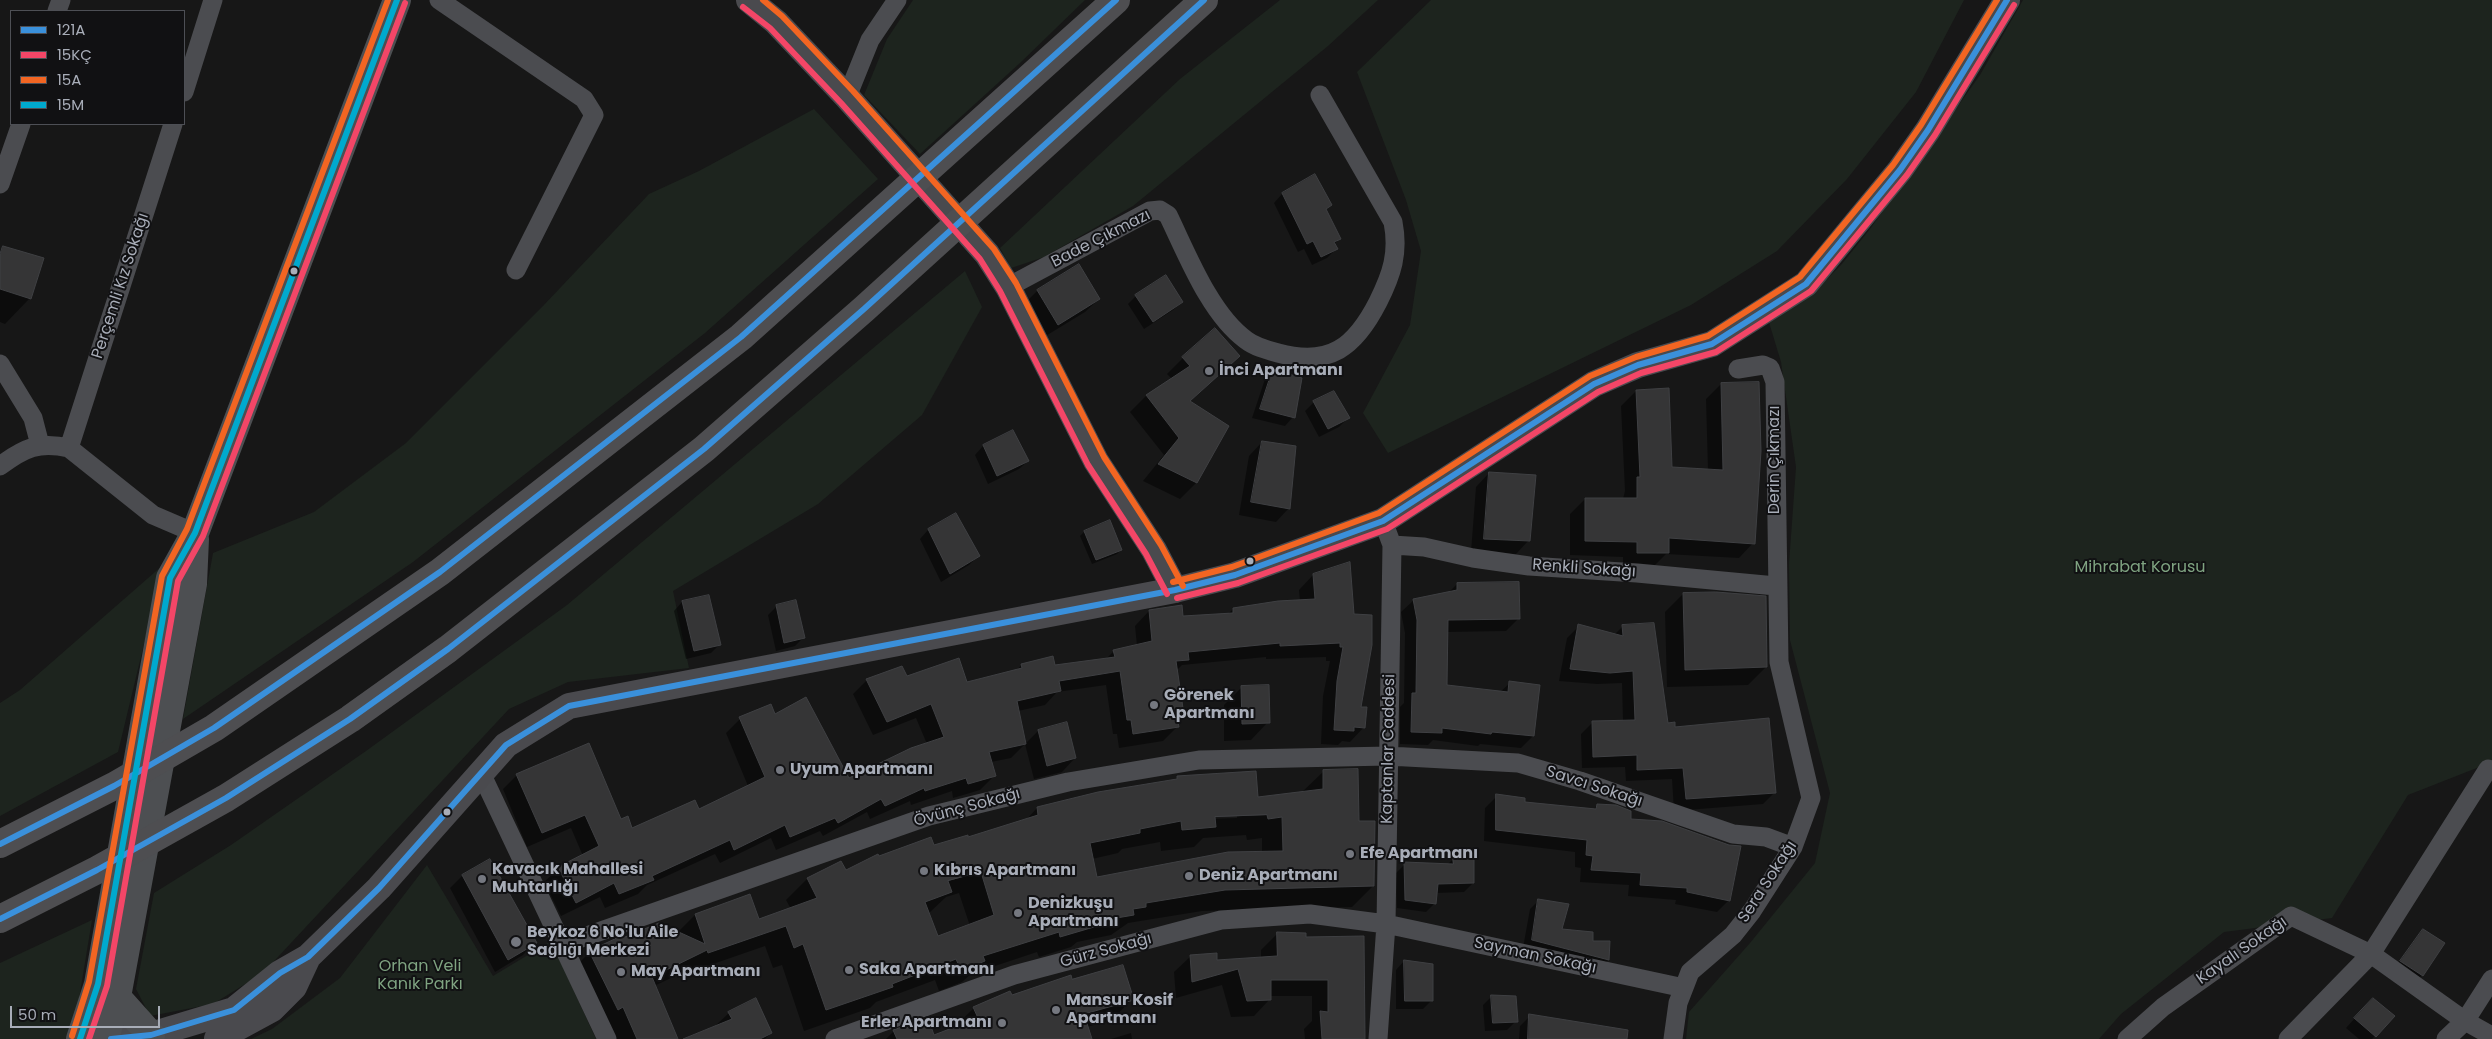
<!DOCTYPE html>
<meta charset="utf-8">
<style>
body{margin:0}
#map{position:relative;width:2492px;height:1039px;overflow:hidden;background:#171717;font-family:Poppins,sans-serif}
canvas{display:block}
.legend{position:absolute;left:10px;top:10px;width:175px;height:115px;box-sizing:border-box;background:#111113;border:1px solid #4d4f55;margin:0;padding:6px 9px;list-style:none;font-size:15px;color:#a8adb8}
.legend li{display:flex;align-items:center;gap:10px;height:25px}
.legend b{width:25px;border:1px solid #4d4f55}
.scale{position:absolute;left:10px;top:1006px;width:150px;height:22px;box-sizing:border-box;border:2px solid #a8adb8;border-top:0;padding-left:6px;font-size:15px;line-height:18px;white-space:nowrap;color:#a8adb8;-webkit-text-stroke:4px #111113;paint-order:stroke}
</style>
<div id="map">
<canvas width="2492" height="1039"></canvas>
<ul class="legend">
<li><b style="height:6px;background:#3a90db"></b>121A</li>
<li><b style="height:6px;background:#f34667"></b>15KÇ</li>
<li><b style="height:6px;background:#f26522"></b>15A</li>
<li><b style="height:6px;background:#00a9ce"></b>15M</li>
</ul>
<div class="scale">50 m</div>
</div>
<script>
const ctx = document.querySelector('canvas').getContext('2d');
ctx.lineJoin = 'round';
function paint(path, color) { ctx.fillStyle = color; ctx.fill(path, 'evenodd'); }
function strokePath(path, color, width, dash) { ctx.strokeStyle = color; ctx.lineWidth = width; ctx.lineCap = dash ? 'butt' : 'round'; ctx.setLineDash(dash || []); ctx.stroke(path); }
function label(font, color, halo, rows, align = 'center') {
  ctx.font = font + ' Poppins,sans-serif'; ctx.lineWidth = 4; ctx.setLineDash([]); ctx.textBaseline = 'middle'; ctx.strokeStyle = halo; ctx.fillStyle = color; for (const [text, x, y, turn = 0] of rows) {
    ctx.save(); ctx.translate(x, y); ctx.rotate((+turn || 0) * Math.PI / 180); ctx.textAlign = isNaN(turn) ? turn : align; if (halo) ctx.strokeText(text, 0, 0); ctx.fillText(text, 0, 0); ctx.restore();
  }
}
paint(new Path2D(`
 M913 0H1085L1020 63 920 154 864 95 887 39Z
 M1280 0H1378L1328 46 1133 206 1044 257 1011 268 1000 248 1180 79Z
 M1431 0H1964L1916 92 1847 179 1777 251 1691 305 1388 453 1363 413 1410 325 1421 251 1406 200 1357 72Z
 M2023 0H2492V762L2408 795 2332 918 2224 932 2121 1014 2099 1039H1686L1689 1012 1750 943 1815 863 1830 793 1790 640 1789 564 1796 467 1781 362 1768 319 1819 287 1841 265 1870 229 1980 75Z
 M814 109 878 179 705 333 413 562 183 719 213 553 314 512 406 443 543 306 649 194 699 171Z
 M965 271 982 307 922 415 818 504 673 591 689 668 568 682 509 709 263 973 213 1004 150 1016 136 989 154 893 231 845 366 751 567 605Z
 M163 565 118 752 0 816V703L20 690Z
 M427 865 493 976 551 941 596 1039H251L272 1029 340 978Z
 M92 920 74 1029 66 1039H0V963Z`), '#1d241e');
paint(new Path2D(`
 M1315 176 1331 205 1325 210 1339 239 1334 244 1336 249 1327 258 1312 265 1304 249 1298 252 1274 203 1282 194Z
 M3 247 30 298 5 324 0 322V250Z
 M1078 266 1099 299 1085 312 1044 337 1024 304 1037 291Z
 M1136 296 1182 302 1173 310 1144 329 1128 304Z
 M1239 356 1189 402 1227 426 1196 483 1180 499 1143 481 1164 455 1130 412 1146 396 1172 379 1167 374 1183 358Z
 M1274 370 1293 417 1285 426 1252 418 1265 379Z
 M1721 384 1753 543 1739 558 1666 554 1653 567H1623V557L1570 555V514L1585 499H1623L1625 491 1621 406 1636 391 1671 468 1708 470 1706 399Z
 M1314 402 1348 418 1339 427 1319 437 1305 411Z
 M1013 432 1028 461 1019 469 988 484 975 455 983 446Z
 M1262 442 1289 508 1276 522 1239 515 1249 456Z
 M1489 473 1529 540 1516 554 1471 552 1476 487Z
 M956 515 978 556 969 565 941 582 920 539 928 530Z
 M1084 532 1121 550 1117 554 1092 564 1080 536Z
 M1349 563 1359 708 1364 727 1350 742 1342 741 1338 745 1321 744 1323 696 1330 661H1326V657L1266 659V657L1182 665 1176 671 1183 714 1176 720 1177 727 1163 741 1119 748 1117 734H1113L1106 685 1057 692 1045 705 1018 711 1025 744 1038 731 1066 724 1075 758 1062 772 1034 779 1025 744 1011 758 991 762 995 775 980 790 953 798 952 791 911 805 910 801 870 819 867 812 823 836 820 831 776 850 771 838 720 863 715 854 647 885 638 894 605 908 600 897 561 916 544 882 559 868 583 856 571 828 527 847 503 789 517 775 632 829 698 810 748 786 726 733 740 719 775 716 849 779 927 744 916 718 873 735 853 694 867 680 906 677 966 684 1015 671 1022 665 1054 666 1106 659 1114 651 1137 646 1135 626 1149 611 1182 617 1227 615 1233 609 1300 601 1299 590 1313 575Z
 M1457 584 1518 619 1506 631 1447 632 1446 686 1500 692 1510 683 1533 736 1521 748 1480 744 1478 746 1433 740 1428 745 1400 744V707L1404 703 1405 633 1401 612 1414 600 1448 593Z
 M1683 594 1766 667 1748 685 1667 687 1665 612Z
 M682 602 720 644 711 653 686 659 674 611Z
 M777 606 804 637 795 646 776 651 768 615Z
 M1579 626 1614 635 1623 626 1667 724 1775 792 1763 804 1674 811 1672 779 1626 781 1625 767 1582 768 1581 734 1593 722 1623 721 1622 683 1597 684 1559 681 1567 638Z
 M1242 687 1268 722 1251 740 1224 741V705Z
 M1324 771 1358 823 1373 886 1352 907 1202 911 1128 923 1111 935 1077 942 1071 947 1039 957 1037 952 971 974 962 982 939 991 935 980 876 1002 870 1008 804 1031 782 965 773 968 765 946 687 973 686 971 654 986 677 1039H607L569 973 590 952 624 938 677 933 695 915 750 896 758 921 791 909 786 900 807 879 845 872 879 858 967 839 1025 821 1037 808 1174 781 1177 777 1257 798 1302 792ZM1237 815V818L1209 819V817ZM1246 835 1247 840 1262 838V853L1096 878 1092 859 1118 853 1122 849 1160 842 1161 851 1194 847 1203 838ZM959 893 970 926 937 938 928 914 946 897Z
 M1497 796 1524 804 1593 810 1597 805 1629 820 1729 846V900L1717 912 1675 904 1676 900 1628 896 1629 885 1580 882 1581 868 1575 867V852L1484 841 1485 808Z
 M1453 859 1473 883 1464 892 1436 893 1435 903 1426 912 1397 908 1396 873 1405 864 1447 865Z
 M490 861 535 942 523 955 495 972 450 888 462 876Z
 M1539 900 1560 930 1591 942H1608V960L1599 969 1523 948 1530 909Z
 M2424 931 2422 975 2414 984 2392 970Z
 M1277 934 1305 939 1364 1039H1305L1304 1029 1312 1021V996H1270V999L1254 1016 1231 1017 1222 985 1176 998 1174 972 1191 956 1216 961 1261 958V950Z
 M1404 961 1432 1000 1423 1009H1396V970Z
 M1071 981 1132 999 1112 1020 1087 1027 1091 1039H886L894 1031 934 1037 953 1028 974 1008Z
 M1492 996 1516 1021 1507 1030 1485 1031 1483 1005Z
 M2364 1008 2393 1017 2372 1039H2359L2346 1028Z
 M729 1013 771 1033 765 1039H683L715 1026Z
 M1530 1016 1615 1039H1519L1520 1026Z
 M1131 1033 1132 1039H1111Z`), '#0007');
const building = new Path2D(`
 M1315 174 1332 205 1326 209 1341 239 1334 242 1338 249 1321 257 1313 241 1307 244 1282 193Z
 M3 246 44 258 31 299 0 289V254Z
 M1079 264 1100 299 1058 325 1037 290Z
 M1166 275 1183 302 1153 322 1135 295Z
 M1215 328 1240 356 1190 401 1229 426 1197 483 1158 464 1179 438 1146 395 1190 366 1182 357Z
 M1273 369 1302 378 1295 418 1260 409Z
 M1759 382 1761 451 1755 544 1669 538V553H1637V542L1585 541V498H1637V477H1640L1636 390 1669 388 1672 467 1723 470 1721 383Z
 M1334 391 1350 418 1328 429 1313 401Z
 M1013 430 1029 461 997 476 983 445Z
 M1262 441 1296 446 1290 509 1251 502Z
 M1489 472 1536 475 1530 541 1484 539Z
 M956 513 980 556 950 574 928 529Z
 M1110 520 1122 550 1096 560 1084 531Z
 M1350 562 1354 614 1372 615V645L1361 707H1367L1365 728 1354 727V731L1334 730 1337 681 1343 647H1340V643L1280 646V643L1188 652 1189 660 1176 661 1184 715 1177 716 1179 727 1133 734 1131 720H1127L1120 671 1059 681 1061 691 1017 701 1026 744 989 752 996 776 968 784 966 778 925 791 924 788 885 806 881 799 838 823 835 818 790 837 785 825 734 850 730 840 652 876 654 880 619 894 614 883 576 903 558 867 599 846 585 815 542 833 516 774 589 743 621 819 628 816 632 828 695 800 699 809 765 777 739 717 771 704 775 714 806 697 849 778 911 748 944 737 931 704 887 722 866 679 902 666 907 676 959 658 967 682 1022 668 1021 664 1053 656 1055 665 1115 657 1113 650 1152 641 1149 610 1182 605 1183 616 1233 613V608L1278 601 1315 599 1313 574Z
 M1519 582 1520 619 1448 620 1447 685 1508 692 1509 681 1540 685 1534 736 1492 732 1491 734 1442 728V733L1411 732 1412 693H1416L1417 620 1413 599 1457 590V583Z
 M1716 592 1766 596 1767 667 1685 670 1683 593Z
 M709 595 721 645 694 651 682 601Z
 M796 600 805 638 784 643 776 605Z
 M1654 623 1668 723 1675 722V727L1769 718 1776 793 1686 799 1683 768 1637 770V755L1593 757 1592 721 1635 720 1633 671 1610 673 1570 669 1578 624 1623 636 1622 625Z
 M1269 685 1270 723 1242 724 1241 686Z
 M1067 722 1076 758 1047 766 1038 730Z
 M1358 769 1359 821H1375L1374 886 1225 890 1146 903V907L1133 909 1134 915 1093 922 1094 927 1060 937 1059 932 983 956 985 961 961 971 956 959 892 984 893 987 826 1010 803 944 794 948 786 926 708 953 707 950 652 977 678 1039H637L623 1007 618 1010 589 951 619 937 624 935 625 937 659 923 705 944 695 914 750 894 759 919 817 898 807 878 841 861 846 870 878 854 879 856 931 837 934 845 968 835V837L1038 815 1037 807 1098 792 1177 779V776L1256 771 1258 797 1323 789V770ZM1267 815 1268 819 1282 817 1283 851 1228 852 1097 877 1090 843 1140 833V829L1181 821 1182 830 1216 827 1215 817ZM981 872 994 915 938 936 925 902 952 892 948 881Z
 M1496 794 1525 798V802L1596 809 1597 804 1616 805 1631 811V819L1662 821 1729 845 1741 846 1730 901 1687 892V888L1640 885 1641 873 1591 870 1593 856 1586 855 1587 840 1496 830Z
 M1453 858H1474V883L1438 884 1436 904 1405 900 1404 862 1453 864Z
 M490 859 537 943 508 960 462 875Z
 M1538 899 1569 904 1562 929 1593 932V941H1610L1609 960 1532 940Z
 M2423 929 2445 943 2423 976 2400 961Z
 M1277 932 1306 933V937L1364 936 1365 1039H1322L1320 1011 1328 1012V980H1271V1000L1247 1001 1238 969 1192 982 1190 955 1217 953V960L1277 956Z
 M1404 960 1433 964V1001H1405Z
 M1123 965 1134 1000 1084 1014 1092 1039H897L893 1030 928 1018 934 1035 978 1018 973 1007 1010 991 1012 995 1071 975 1072 979Z
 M1491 995 1516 996 1518 1022 1493 1023Z
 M756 998 772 1033 760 1039H683L732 1019 728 1012Z
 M2373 998 2395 1016 2376 1037 2354 1018Z
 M1529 1014 1628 1030 1627 1039H1528Z`);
paint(building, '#353536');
strokePath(building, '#3f4043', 1);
strokePath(new Path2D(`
 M439 0 584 99 594 115 516 270
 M57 11 61 0
 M184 92 213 0
 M847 97 870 40 897 0
 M0 184 21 124
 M1008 287 1150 211 1160 210 1168 215C1187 254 1210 314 1246 340 1255 347 1267 350 1278 353 1330 367 1355 347 1378 302 1392 274 1399 253 1393 222L1320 95
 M0 364 33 418 40 445
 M69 448 173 124
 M0 466C24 448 39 441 69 448L153 515 195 533
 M1392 545 1424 547 1473 558 1529 566 1637 573 1776 586
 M481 773 607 1039
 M564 944 929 816 1068 782 1199 760 1388 756 1518 763 1580 781 1733 834 1766 837 1793 847
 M835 1039 1014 975 1221 920 1310 914 1386 924 1684 988
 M1378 1039 1386 924 1392 545 1383 521
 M1673 1039 1678 1003 1690 972 1733 935 1752 911 1793 847 1811 798 1779 662 1775 382 1770 368 1763 365 1738 369
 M2127 1039 2163 1007 2291 916 2371 954 2465 1021 2492 1036
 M2288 1039 2371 954 2488 769
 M2446 1039 2465 1021 2492 979`), '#4b4c50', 19);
strokePath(new Path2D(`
 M749 0 776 22 847 97 987 254 1008 287 1096 461 1154 550 1175 590
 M111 1039 151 1035 234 1010 280 973 308 957 379 888 506 745 569 706 1175 590 1235 575 1383 521 1594 384 1638 365 1712 344 1806 284 1900 170 1928 130 2007 0
 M217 1039 272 1009 294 987 308 957`), '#4a4a4e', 26);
strokePath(new Path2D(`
 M117 997 151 1035
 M80 1039 98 984 170 578 195 533 397 0
 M105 1039 117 997 193 584 195 539`), '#4d4f52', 28);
strokePath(new Path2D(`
 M0 844 114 786 214 728 440 572 741 337 1116 0
 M0 919 97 870 226 798 350 719 448 649 704 449 864 309 1204 0`), '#4e4e51', 28);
strokePath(new Path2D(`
 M0 844 114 786 214 728 440 572 741 337 1116 0
 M0 919 97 870 226 798 350 719 448 649 704 449 864 309 1204 0
 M111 1039 151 1035 234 1010 280 973 308 957 379 888 506 745 569 706 1175 590 1235 575 1383 521 1594 384 1638 365 1712 344 1806 284 1900 170 1928 130 2007 0`), '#3a90db', 6);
strokePath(new Path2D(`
 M743 7 770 28 841 103 980 259 1000 291 1088 465 1146 554 1167 594
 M1177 598 1238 583 1387 529 1598 392 1641 373 1716 352 1811 291 1907 175 1935 135 2014 5
 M89 1039 107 986 178 581 203 536 405 3`), '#f34667', 6);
strokePath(new Path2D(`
 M763 0 782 16 853 91 994 249 1016 283 1104 457 1161 545 1183 586
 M1173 582 1232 567 1379 513 1590 376 1636 357 1708 336 1800 277 1893 165 1921 125 1997 0
 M72 1036 89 982 162 576 187 529 388 0`), '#f26522', 6);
strokePath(new Path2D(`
 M80 1039 98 984 170 578 195 533 397 0`), '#00a9ce', 6);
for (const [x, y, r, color] of [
 [294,271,4.5,"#a8adb8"],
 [1209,371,5,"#757880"],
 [1250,561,4.5,"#a8adb8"],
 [1154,705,5,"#757880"],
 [780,770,5,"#757880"],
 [447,812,4.5,"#a8adb8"],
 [1350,854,5,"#757880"],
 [924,871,5,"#757880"],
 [1189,876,5,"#757880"],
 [482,879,5,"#757880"],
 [1018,913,5,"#757880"],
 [516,942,6,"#757880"],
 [849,970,5,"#757880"],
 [621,972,5,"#757880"],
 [1056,1010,5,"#757880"],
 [1002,1023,5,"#757880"]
]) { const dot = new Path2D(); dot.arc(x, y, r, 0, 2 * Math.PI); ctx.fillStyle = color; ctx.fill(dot); strokePath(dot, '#111113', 2); }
label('16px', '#a8adb8', '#111113', [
 ["Bade Çıkmazı",1101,239,-27],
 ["Perçemli Kız Sokağı",121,286,-72],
 ["Derin Çıkmazı",1775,460,-90],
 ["Renkli Sokağı",1584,569,4],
 ["Kaptanlar Caddesi",1389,749,-89],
 ["Savcı Sokağı",1594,787,18],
 ["Övünç Sokağı",967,808,-15],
 ["Sera Sokağı",1768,882,-57],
 ["Gürz Sokağı",1106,951,-15],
 ["Kayalı Sokağı",2242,951,-35],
 ["Sayman Sokağı",1535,956,12]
]);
label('bold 16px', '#a8adb8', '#111113', [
 ["İnci Apartmanı",1219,371],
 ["Görenek",1164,696],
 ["Apartmanı",1164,714],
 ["Uyum Apartmanı",790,770],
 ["Efe Apartmanı",1360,854],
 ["Kavacık Mahallesi",492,870],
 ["Muhtarlığı",492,888],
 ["Kıbrıs Apartmanı",934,871],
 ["Deniz Apartmanı",1199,876],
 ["Denizkuşu",1028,904],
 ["Apartmanı",1028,922],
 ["Beykoz 6 No'lu Aile",527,933],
 ["Saḡlıḡı Merkezi",527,951],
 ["Saka Apartmanı",859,970],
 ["May Apartmanı",631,972],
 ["Mansur Kosif",1066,1001],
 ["Apartmanı",1066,1019],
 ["Erler Apartmanı",992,1023,"right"]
], 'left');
label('16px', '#7fa381', '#111113', [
 ["Mihrabat Korusu",2140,568],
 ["Orhan Veli",420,967],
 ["Kanık Parkı",420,985]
]);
</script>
